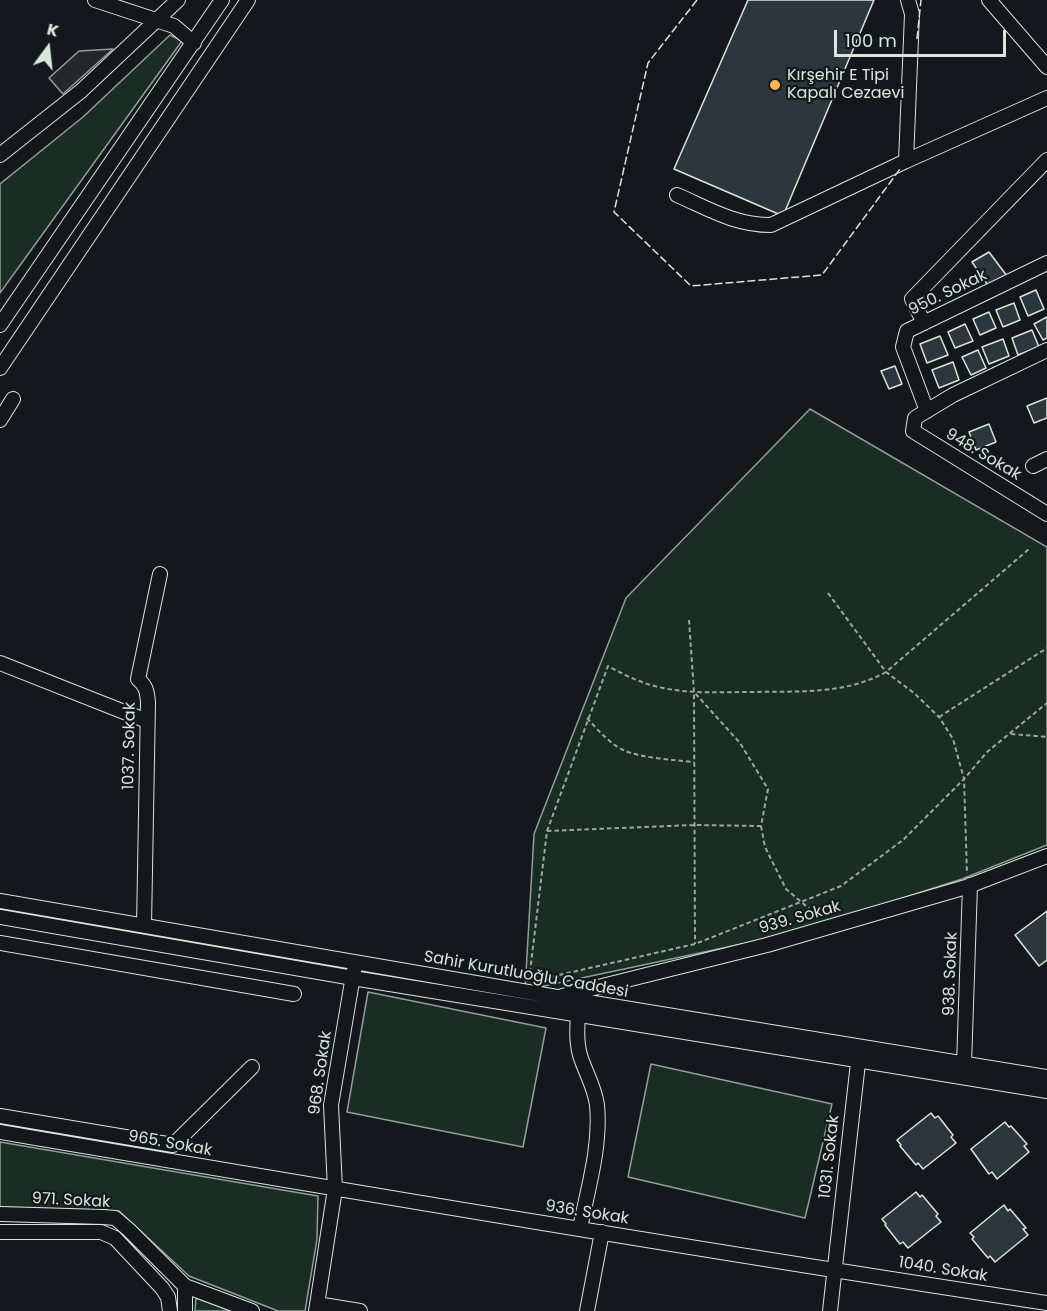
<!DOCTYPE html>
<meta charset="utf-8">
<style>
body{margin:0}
#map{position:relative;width:1047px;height:1311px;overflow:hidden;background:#14181c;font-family:Poppins,sans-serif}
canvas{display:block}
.north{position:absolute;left:18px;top:18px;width:60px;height:60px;-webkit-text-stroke:4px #14181c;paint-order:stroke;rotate:15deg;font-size:16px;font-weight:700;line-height:24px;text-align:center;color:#d8e6dc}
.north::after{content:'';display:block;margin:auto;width:21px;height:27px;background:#d8e6dc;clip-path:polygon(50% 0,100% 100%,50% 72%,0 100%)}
.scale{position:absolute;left:834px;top:30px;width:172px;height:27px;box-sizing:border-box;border:3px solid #d8e6dc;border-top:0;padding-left:8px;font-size:18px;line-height:21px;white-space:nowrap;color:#d8e6dc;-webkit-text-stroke:4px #14181c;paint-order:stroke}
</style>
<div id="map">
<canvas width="1047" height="1311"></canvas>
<div class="north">K</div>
<div class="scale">100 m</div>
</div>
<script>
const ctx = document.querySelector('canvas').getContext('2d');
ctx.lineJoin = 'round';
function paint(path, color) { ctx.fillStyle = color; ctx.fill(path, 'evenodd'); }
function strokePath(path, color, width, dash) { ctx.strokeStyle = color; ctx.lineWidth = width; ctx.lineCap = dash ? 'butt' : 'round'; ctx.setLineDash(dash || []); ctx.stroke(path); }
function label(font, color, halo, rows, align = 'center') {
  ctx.font = font + ' Poppins,sans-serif'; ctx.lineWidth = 4.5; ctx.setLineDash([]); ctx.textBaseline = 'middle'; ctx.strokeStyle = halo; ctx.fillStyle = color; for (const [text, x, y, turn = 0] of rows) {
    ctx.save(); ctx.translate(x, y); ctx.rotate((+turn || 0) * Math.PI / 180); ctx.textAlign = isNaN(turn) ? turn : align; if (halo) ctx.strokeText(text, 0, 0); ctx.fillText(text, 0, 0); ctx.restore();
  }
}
const green = new Path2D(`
 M170 35 182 41 0 293V184L83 117Z
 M810 409 1047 547V845L962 879 794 933 525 990 534 834 626 598Z
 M368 992 546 1028 523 1147 347 1112Z
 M651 1064 832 1104 805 1218 628 1177Z
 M0 1142 318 1196 317 1239 305 1311H278L189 1276 119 1211 0 1207Z
 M196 1298 231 1311H195Z`);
paint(green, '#1a2d24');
strokePath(green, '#939e99', 1.5);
const parking = new Path2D(`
 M113 49 63 94 49 78 79 51Z`);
paint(parking, '#24282b');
strokePath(parking, '#939e99', 1.5);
const building = new Path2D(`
 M748 0H874L783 216 674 169Z
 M989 252 1007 276 989 287 972 262Z
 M1036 290 1044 309 1028 316 1020 297Z
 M1014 303 1020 320 1003 327 996 310Z
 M989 312 996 328 980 335 973 319Z
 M1047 317V338L1043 340 1034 324Z
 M965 324 973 341 955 348 948 332Z
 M1032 330 1039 347 1018 355 1012 338Z
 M940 336 948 355 927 363 920 344Z
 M1003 339 1009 356 989 364 982 347Z
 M978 350 986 368 971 375 962 357Z
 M953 362 959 380 939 388 932 370Z
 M895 366 902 384 889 389 881 371Z
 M1047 398V418L1034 423 1027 406Z
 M989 424 996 442 976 450 969 432Z
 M1047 911V960L1039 966 1015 935Z
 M931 1113 935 1118 938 1116 953 1135 951 1137 956 1143 923 1169 918 1163 916 1165 900 1146 901 1145 897 1140Z
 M1005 1122 1009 1127 1011 1126 1027 1144 1024 1146 1029 1152 997 1179 992 1172 989 1174 971 1149Z
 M916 1192 920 1197 922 1195 938 1214 936 1216 941 1222 908 1248 903 1242 900 1244 885 1225 886 1224 882 1219Z
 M1004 1205 1008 1211 1010 1209 1026 1228 1023 1229 1028 1235 995 1262 990 1256 988 1258 972 1239 974 1237 970 1233Z`);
paint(building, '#2c363c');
strokePath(building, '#d8e6dc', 1.5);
const minor = new Path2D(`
 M95 0 174 26 194 43
 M908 0 912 14 906 161 1047 98
 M989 0 1047 67
 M0 155 81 91 178 0
 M677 195C709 209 735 225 771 225L906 161
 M924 323 912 299 1047 160
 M0 325 222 0
 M1047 350 953 395 915 418 913 431 1047 514
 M0 368 248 0
 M927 411 903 347 907 331 1047 263
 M0 420 13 399
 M1033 466 1047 459
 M0 663 147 721
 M0 901 557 997 1047 1077
 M0 917 353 978 1047 1091
 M144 926 148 702C147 691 146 686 138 679L160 574
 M0 943 294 994
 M562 996 767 945 966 887 1047 856
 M578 1015C577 1030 576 1046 582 1061 587 1075 595 1089 597 1105 601 1146 588 1188 580 1228
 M964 1065 970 885
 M0 1116 173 1145 252 1067
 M0 1132C349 1191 697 1250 1047 1303
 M0 1214 103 1217 115 1218 129 1230 185 1286 252 1311
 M0 1232H101L115 1238 162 1288 168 1297 170 1311
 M317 1304 360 1311
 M185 1311V1286
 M316 1311 335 1189 331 1105 354 970
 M587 1311 602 1232
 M830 1311 859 1054`);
strokePath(minor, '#d8e6dc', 16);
strokePath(new Path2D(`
 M828 593 886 672 914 693 939 717 953 739 964 779 967 874
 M689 620 694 692 695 944
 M939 717 1047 648
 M587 718C598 730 609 743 623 750 640 758 675 760 694 762
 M1011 734 1047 737
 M761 826 765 847 786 889 819 917
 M547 831 694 825 761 826 768 789 740 743 694 692
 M529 980 547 831 608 666C626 676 643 684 663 688 692 694 721 692 751 692 797 691 845 695 886 672L1029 549
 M537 980 695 944 841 886 903 840 964 779 987 752 1047 703`), '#9da8a2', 2, [4.5, 3]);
strokePath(minor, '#14181c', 14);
strokePath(new Path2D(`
 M697 0 648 63 614 212 691 286 822 275 900 169
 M917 39 921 0`), '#d8e6dc', 1.5, [8, 3]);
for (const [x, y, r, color] of [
 [775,85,6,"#ffb74d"]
]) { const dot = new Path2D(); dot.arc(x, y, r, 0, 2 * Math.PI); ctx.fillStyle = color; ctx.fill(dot); strokePath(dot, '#14181c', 2); }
label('16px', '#d8e6dc', '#14181c', [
 ["Kırşehir E Tipi",787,76],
 ["Kapalı Cezaevi",787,94]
], 'left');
label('16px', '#d8e6dc', '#14181c', [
 ["950. Sokak",948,293,-26],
 ["948. Sokak",983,455,31],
 ["1037. Sokak",130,746,-89],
 ["939. Sokak",800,918,-16],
 ["938. Sokak",951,974,-88],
 ["Sahir Kurutluoğlu Caddesi",526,975,10],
 ["968. Sokak",321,1073,-82],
 ["965. Sokak",170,1144,10],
 ["1031. Sokak",830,1157,-84],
 ["971. Sokak",71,1201,3],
 ["936. Sokak",587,1213,9],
 ["1040. Sokak",943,1270,9]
]);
</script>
